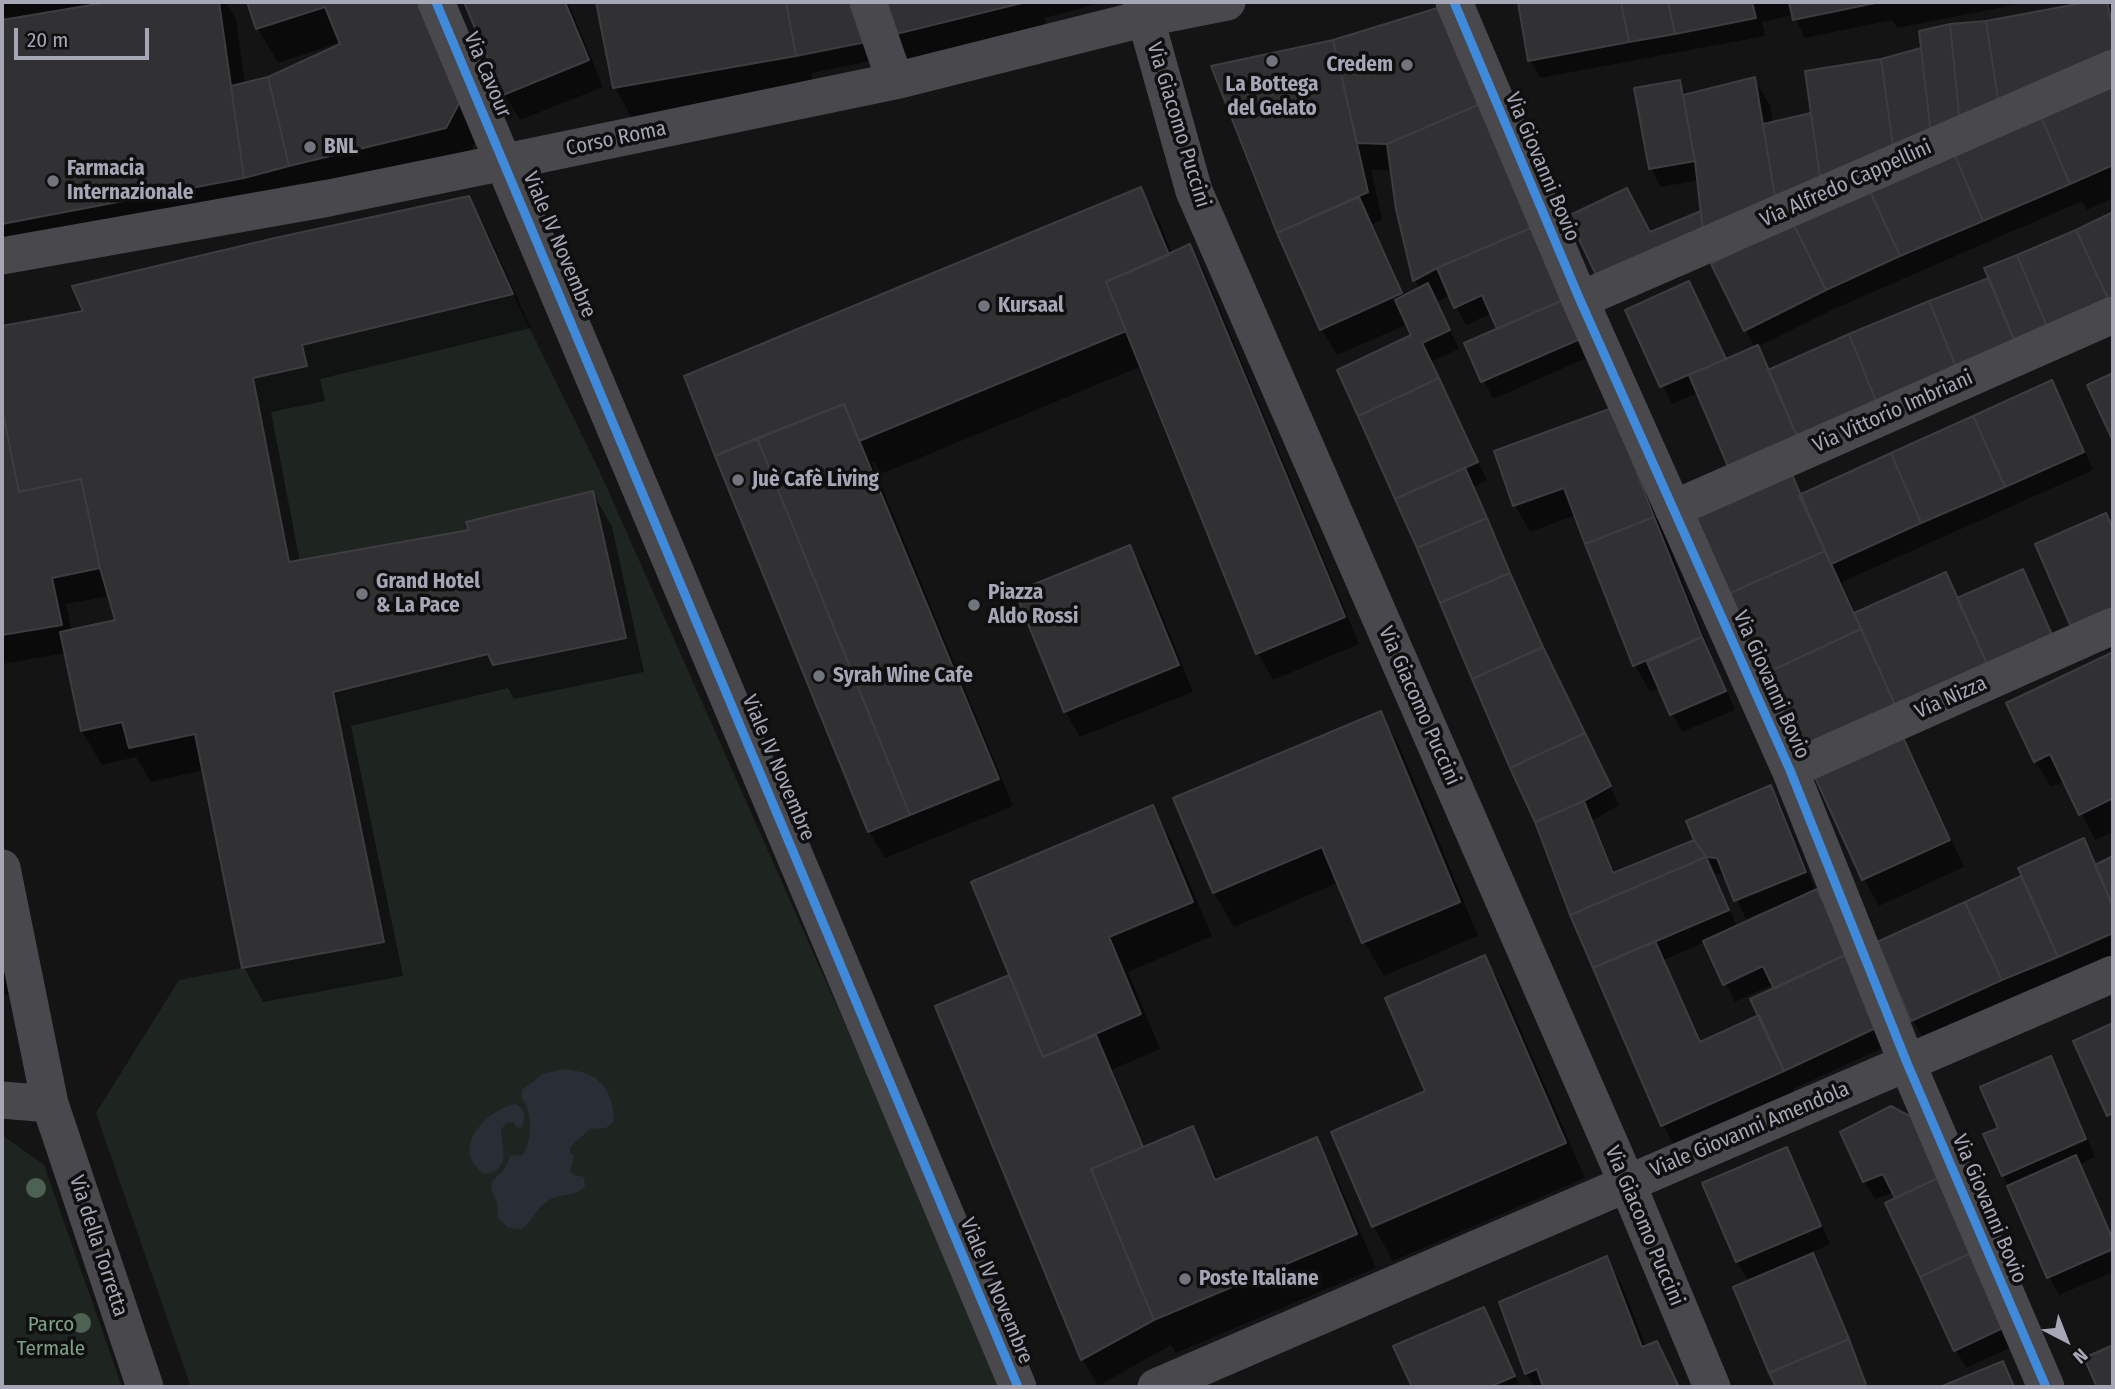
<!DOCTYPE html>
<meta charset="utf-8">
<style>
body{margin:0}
#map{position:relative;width:2115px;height:1389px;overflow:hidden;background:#141415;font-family:"Fira Sans Condensed",sans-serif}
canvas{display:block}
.frame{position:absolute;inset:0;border:4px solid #a5a7b6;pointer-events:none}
.north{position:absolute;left:2031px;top:1305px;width:70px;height:70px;-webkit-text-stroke:5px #0f0f10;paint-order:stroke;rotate:138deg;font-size:19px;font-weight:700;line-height:28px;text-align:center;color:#a5a7b6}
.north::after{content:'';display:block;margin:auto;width:24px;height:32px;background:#a5a7b6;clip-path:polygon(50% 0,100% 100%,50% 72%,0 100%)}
.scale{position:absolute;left:14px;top:28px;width:135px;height:32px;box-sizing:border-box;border:4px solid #a5a7b6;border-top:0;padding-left:9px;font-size:21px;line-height:24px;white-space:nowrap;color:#a5a7b6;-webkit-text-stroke:5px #0f0f10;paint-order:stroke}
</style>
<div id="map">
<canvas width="2115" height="1389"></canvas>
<div class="frame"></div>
<div class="north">N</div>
<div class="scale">20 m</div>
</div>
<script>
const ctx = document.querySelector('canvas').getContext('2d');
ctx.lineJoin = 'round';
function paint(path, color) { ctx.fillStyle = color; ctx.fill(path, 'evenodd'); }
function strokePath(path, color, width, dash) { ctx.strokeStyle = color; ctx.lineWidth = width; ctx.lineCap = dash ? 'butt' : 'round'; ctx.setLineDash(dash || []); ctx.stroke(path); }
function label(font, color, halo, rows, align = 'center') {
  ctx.font = font + ' "Fira Sans Condensed",sans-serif'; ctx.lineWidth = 7; ctx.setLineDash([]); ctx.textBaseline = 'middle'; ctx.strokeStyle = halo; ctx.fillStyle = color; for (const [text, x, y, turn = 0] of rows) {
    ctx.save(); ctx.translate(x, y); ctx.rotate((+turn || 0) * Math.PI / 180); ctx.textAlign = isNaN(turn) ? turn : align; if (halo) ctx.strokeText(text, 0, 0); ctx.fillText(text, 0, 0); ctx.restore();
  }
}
paint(new Path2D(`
 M513 294 599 470 1006 1387H191L96 1113 179 980 384 941 333 692 488 654 493 665 626 638 593 491 467 522 469 530 289 562 253 378 307 367 302 345Z
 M2 1135 44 1165 122 1387H2Z`), '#1e2520');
paint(new Path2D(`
 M564 1069C598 1072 613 1087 614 1121L606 1128 590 1129 570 1147V1153L574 1156 570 1172 574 1175 584 1177 585 1187C574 1197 561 1193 549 1200 537 1207 533 1220 522 1229L509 1228 498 1218 497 1203 491 1188 493 1180 504 1170 511 1155 521 1156C533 1146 533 1110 522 1099V1090L543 1074Z
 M515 1104C527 1109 525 1118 522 1128L517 1127 513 1122 507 1123 501 1129C501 1147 513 1168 485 1174 448 1150 486 1110 515 1104Z`), '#282d36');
paint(new Path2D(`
 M2 2H226L236 19 245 84 269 79 348 42 347 40 278 63 258 29 248 2H427L483 127 465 162 310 200 301 183 2 255V22L8 21 2 10Z
 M466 2H568L603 87 520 120 504 94Z
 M598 2H862L880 59 811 73 814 91 634 122 615 87Z
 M881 2H1105L1044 18 1047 27 905 62Z
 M1519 2H2029L1897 28 1892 20 1805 38 1794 15 1762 22 1765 36 1540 78 1530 60Z
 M2097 2H2106L2113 14V198L2087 210 2082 201 1836 308 1757 347 1770 371 1991 279 2113 214V326L1698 393 1672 404 1628 310 1727 361 1756 348 1745 330 1722 260 1715 249 1650 234 1703 212 1699 180 1661 187 1651 169 1636 90 1679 82 1687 95 1754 79 1770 105 1773 124 1813 114 1882 60 1923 50 1921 32Z
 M1443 8 1589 357 1493 399 1466 344 1499 330 1492 313 1466 325 1450 295 1437 302 1459 349 1431 362 1487 480 1474 487 1552 667 1619 805 1593 820 1615 874 1696 841 1771 787 1781 805 1815 889 1826 909 1889 1045 1793 1089 1797 1098 1678 1152 1663 1125 1594 968 1537 821 1339 371 1413 336 1408 324 1337 355 1321 329 1279 233 1213 68 1333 42ZM1371 170H1392L1397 209 1415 280 1420 289 1405 297 1373 224 1382 219ZM1715 874 1725 875 1746 919 1771 908 1772 911 1737 927ZM1705 942 1735 1002 1774 984 1777 990 1760 1017 1702 1043 1664 960Z
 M1140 189 1160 223 1172 254 1190 246 1205 273 1359 644 1273 680 1258 653 1142 366 881 474 874 462 872 463 1013 806 885 858 869 832 716 455Z
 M468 198 488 233 531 328 320 379 325 401 271 412 300 562 471 531 593 493 612 527 644 672 514 699 508 688 351 726 403 976 263 1002 244 967 204 770 151 782 136 757 102 765 82 731 66 653 2 664V328L85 312ZM109 596 117 622 72 632 66 604Z
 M2052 383 2062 400 2093 470 1842 582 1856 614 1945 574 1959 599 2022 571 2062 656 1902 737 1916 762 1964 867 1879 906 1864 879 1789 472 1803 496Z
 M1627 437 1715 664 1735 710 1682 732 1660 688 1650 692 1635 665 1576 515 1530 532 1515 505Z
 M1130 547 1145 573 1193 692 1080 737 1065 711Z
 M2110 655 2113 660V832L2095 840 2065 781 2051 787 2035 761Z
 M1380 713 1400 747 1478 936 1384 976 1364 942 1339 882 1234 927 1214 893 1175 799Z
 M1152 807 1172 842 1212 936 1128 972 1160 1049 1113 1069 1146 1148 1192 1128 1219 1180 1316 1140 1335 1174 1376 1268 1176 1353 1171 1345 1098 1386 1083 1360 937 1007 1015 985ZM1109 1070H1113L1148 1154 1145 1155Z
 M2083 840 2097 866 2113 858V955L1923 1038 1913 1020 1880 943 2023 876Z
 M2 916 20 992 2 996Z
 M1485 957 1504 991 1585 1178 1393 1261 1374 1227 1333 1133 1427 1092Z
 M2113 1025V1123L2076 1042Z
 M2050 1058 2061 1076 2095 1157 2080 1164 2113 1238V1272L2059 1295 2049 1277 2003 1175 2000 1129Z
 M1912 1119 2014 1346 1966 1368 1956 1350 1894 1192 1875 1199 1864 1181Z
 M1787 1149 1797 1167 1830 1244 1810 1253 1823 1274 1868 1387H1778L1735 1288 1749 1282 1737 1262 1704 1184Z
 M1606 1259 1622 1285 1646 1347 1657 1343 1680 1387H1534L1526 1373Z
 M1483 1309 1520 1387H1414L1396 1347Z`), '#0007');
const building = new Path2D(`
 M109 2H219L244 178 2 224V20Z
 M247 2H424L465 92 446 128 289 166 268 77 340 44 325 7 256 29Z
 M464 2H565L589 60 503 95Z
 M596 2H786L796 56 613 88Z
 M786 2H859L871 41 796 56Z
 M879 2H1026L888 36Z
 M1518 2H1621L1629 42 1528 61Z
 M1621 2H1668L1675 34 1629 42Z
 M1668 2H1752L1756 18 1675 34Z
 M1789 2H1880L1793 20Z
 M2088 2H2107L2113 26V53L1999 106 1986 21Z
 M1444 6 1480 104 1387 144 1357 143 1333 40Z
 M1986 21 1999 106 1960 124 1950 24Z
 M1950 24 1960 124 1931 134 1919 31Z
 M1333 40 1368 192 1277 233 1211 66Z
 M1921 48 1931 134 1893 146 1881 59Z
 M1881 59 1893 146 1820 177 1805 71Z
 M268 77 289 166 244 178 231 86Z
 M1755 77 1775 197 1703 232 1695 161 1683 95Z
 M1680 80 1695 161 1649 169 1634 88Z
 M2113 80V165L2070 184 2039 112Z
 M1480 104 1533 227 1437 268 1413 281 1396 209 1387 144Z
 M2039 112 2070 184 1983 221 1952 149Z
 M1811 113 1820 177 1775 197 1763 124Z
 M1952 149 1983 221 1900 256 1868 187Z
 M1141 187 1169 255 1106 282 1126 331 859 441 844 404 715 456 684 376Z
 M1868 187 1900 256 1826 290 1793 223Z
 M1627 188 1650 232 1701 211 1703 232 1597 277 1568 216Z
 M469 196 513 294 302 345 307 366 253 378 289 562 469 530 466 522 593 491 626 638 493 665 488 654 333 692 384 942 242 968 195 734 129 748 122 722 81 731 60 632 115 620 100 568 81 479 19 492 2 409V326L83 311 72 286 275 238Z
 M1359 197 1402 293 1320 330 1277 233Z
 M2113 212V304L2111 305 2076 230Z
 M1793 223 1826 290 1744 331 1711 264Z
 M1533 227 1563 300 1497 329 1482 295 1454 308 1437 268Z
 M2076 230 2111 305 2050 334 2017 255Z
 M1190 244 1345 617 1256 654 1106 282Z
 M2017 255 2050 334 2017 347 1984 268Z
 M1989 278 2017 347 1959 374 1929 301Z
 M1689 281 1726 359 1660 387 1625 310Z
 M1428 283 1450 330 1422 343 1439 378 1358 416 1337 370 1411 335 1395 300Z
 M1563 300 1580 339 1481 382 1464 343Z
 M1929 301 1959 374 1878 406 1849 334Z
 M1849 334 1878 406 1800 443 1768 370Z
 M1758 345 1800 443 1730 471 1689 375Z
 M2113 373V441L2087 385Z
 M1439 378 1478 462 1395 499 1358 416Z
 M2052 380 2084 452 2005 487 1973 416Z
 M844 404 999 779 910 815 757 438Z
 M1612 408 1654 517 1585 544 1564 488 1513 506 1494 451Z
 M2 409 19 492 81 479 100 568 52 578 62 625 2 635Z
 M1973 416 2005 487 1921 523 1891 453Z
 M757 438 910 815 868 832 715 456Z
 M1891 453 1921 523 1831 564 1799 495Z
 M1465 468 1487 518 1417 548 1395 499Z
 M1790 470 1825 551 1728 594 1692 512Z
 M2106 513 2113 529V609L2071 627 2035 544Z
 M1654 517 1702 637 1633 666 1585 544Z
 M1487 518 1510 573 1440 603 1417 548Z
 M1130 545 1179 665 1064 712 1015 592Z
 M1825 551 1861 629 1762 675 1728 594Z
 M2023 569 2053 637 1988 666 1957 598Z
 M1946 572 1988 666 1896 707 1854 613Z
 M1510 573 1543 647 1472 679 1440 603Z
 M1861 629 1896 707 1797 751 1762 675Z
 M1702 637 1726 691 1670 715 1647 662Z
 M1543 647 1585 733 1510 768 1472 679Z
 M2111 653 2113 657V798L2079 815 2050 754 2034 762 2006 703Z
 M1381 711 1460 902 1362 943 1322 847 1213 893 1173 798Z
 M1585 733 1611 786 1584 801 1535 822 1510 768Z
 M1901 733 1950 840 1862 880 1813 773Z
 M1771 785 1806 872 1734 901 1717 858 1706 857 1694 840 1686 821Z
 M1584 801 1613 873 1694 840 1706 857 1570 915 1535 822Z
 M1153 805 1193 902 1109 937 1141 1014 1043 1057 971 882Z
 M2084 838 2113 907V933L2058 957 2018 868Z
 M2113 856V907L2095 865Z
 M1706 857 1729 910 1593 968 1570 915Z
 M2021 876 2058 957 2002 980 1965 902Z
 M1817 889 1847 954 1774 989 1763 966 1723 985 1703 941Z
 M1965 902 2002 980 1911 1021 1877 942Z
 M1655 941 1700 1042 1759 1015 1784 1071 1661 1126 1593 968Z
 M1847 954 1880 1026 1784 1071 1750 999Z
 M1485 955 1566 1143 1372 1227 1331 1132 1425 1091 1385 998Z
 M1009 975 1043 1057 1096 1035 1143 1147 1091 1169 1154 1320 1081 1360 935 1006Z
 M2113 1023V1113L2107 1116 2073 1041Z
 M2051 1056 2086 1139 2002 1176 1983 1134 1998 1128 1980 1087Z
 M1891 1106 1913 1118 1938 1178 1895 1198 1883 1174 1863 1182 1840 1132Z
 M1193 1126 1215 1180 1317 1137 1357 1234 1154 1320 1091 1169Z
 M1787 1147 1821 1226 1736 1262 1702 1183Z
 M2076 1155 2113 1240V1249L2047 1278 2007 1186Z
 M1938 1178 1971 1253 1920 1277 1885 1203Z
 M1813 1253 1849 1339 1769 1373 1733 1287Z
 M1971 1253 2005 1327 1954 1351 1920 1277Z
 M1607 1256 1642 1347 1657 1341 1679 1387H1543L1537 1369 1525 1374 1499 1302Z
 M1484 1307 1515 1376 1489 1387H1412L1393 1346Z
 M1849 1339 1867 1387H1776L1769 1373Z
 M2113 1345V1387H2097L2084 1358Z
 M2003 1361 2014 1387H1940Z`);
paint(building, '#313133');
strokePath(building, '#3d3d41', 2);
strokePath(new Path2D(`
 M436 2 1018 1387
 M868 2 895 81
 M1141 2 1194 191 1627 1183 1712 1387
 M1454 2 1580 300 1790 770 1907 1063 2046 1387
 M2 256 329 198 505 162 895 81 1146 18 1227 2
 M1580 300 2113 68
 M1673 509 2113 315
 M1790 770 2113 626
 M2 868 50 1104 145 1387
 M2 1100 50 1104
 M1156 1387 2113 974`), '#49494d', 37);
strokePath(new Path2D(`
 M436 2 1018 1387
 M1454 2 1580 300 1790 770 1907 1063 2046 1387`), '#408adc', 9);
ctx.fillStyle = '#4d6253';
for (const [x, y] of [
 [36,1188],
 [81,1323]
]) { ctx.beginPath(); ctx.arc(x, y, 10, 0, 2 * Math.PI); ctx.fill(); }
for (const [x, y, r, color] of [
 [1272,61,7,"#72747e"],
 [1407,65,7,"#72747e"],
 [310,147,7,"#72747e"],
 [53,181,7,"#72747e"],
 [984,306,7,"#72747e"],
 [738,480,7,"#72747e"],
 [362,594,7,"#72747e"],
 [974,605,7,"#72747e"],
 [819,676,7,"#72747e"],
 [1185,1279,7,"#72747e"]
]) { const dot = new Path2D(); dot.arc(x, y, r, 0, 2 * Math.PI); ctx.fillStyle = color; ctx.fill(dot); strokePath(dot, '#0f0f10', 2.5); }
label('bold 21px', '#a5a7b6', '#0f0f10', [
 ["Credem",1393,65,"right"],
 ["La Bottega",1272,85,"center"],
 ["del Gelato",1272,109,"center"],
 ["BNL",324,147],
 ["Farmacia",67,169],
 ["Internazionale",67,193],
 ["Kursaal",998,306],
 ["Juè Cafè Living",752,480],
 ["Grand Hotel",376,582],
 ["& La Pace",376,606],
 ["Piazza",988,593],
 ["Aldo Rossi",988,617],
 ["Syrah Wine Cafe",833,676],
 ["Poste Italiane",1199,1279]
], 'left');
label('21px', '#a5a7b6', '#0f0f10', [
 ["Via Cavour",487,75,67],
 ["Via Giacomo Puccini",1178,125,73],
 ["Corso Roma",616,139,-12],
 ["Via Giovanni Bovio",1542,167,67],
 ["Via Alfredo Cappellini",1846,184,-24],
 ["Viale IV Novembre",559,245,67],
 ["Via Vittorio Imbriani",1893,412,-24],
 ["Via Giovanni Bovio",1771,685,66],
 ["Via Nizza",1951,698,-24],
 ["Via Giacomo Puccini",1419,706,66],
 ["Viale IV Novembre",778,768,67],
 ["Viale Giovanni Amendola",1750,1130,-23],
 ["Via Giovanni Bovio",1989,1209,67],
 ["Via Giacomo Puccini",1644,1226,67],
 ["Via della Torretta",98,1246,72],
 ["Viale IV Novembre",996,1291,67]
]);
label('21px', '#7ca186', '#0f0f10', [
 ["Parco",51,1325],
 ["Termale",51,1349]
]);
</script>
